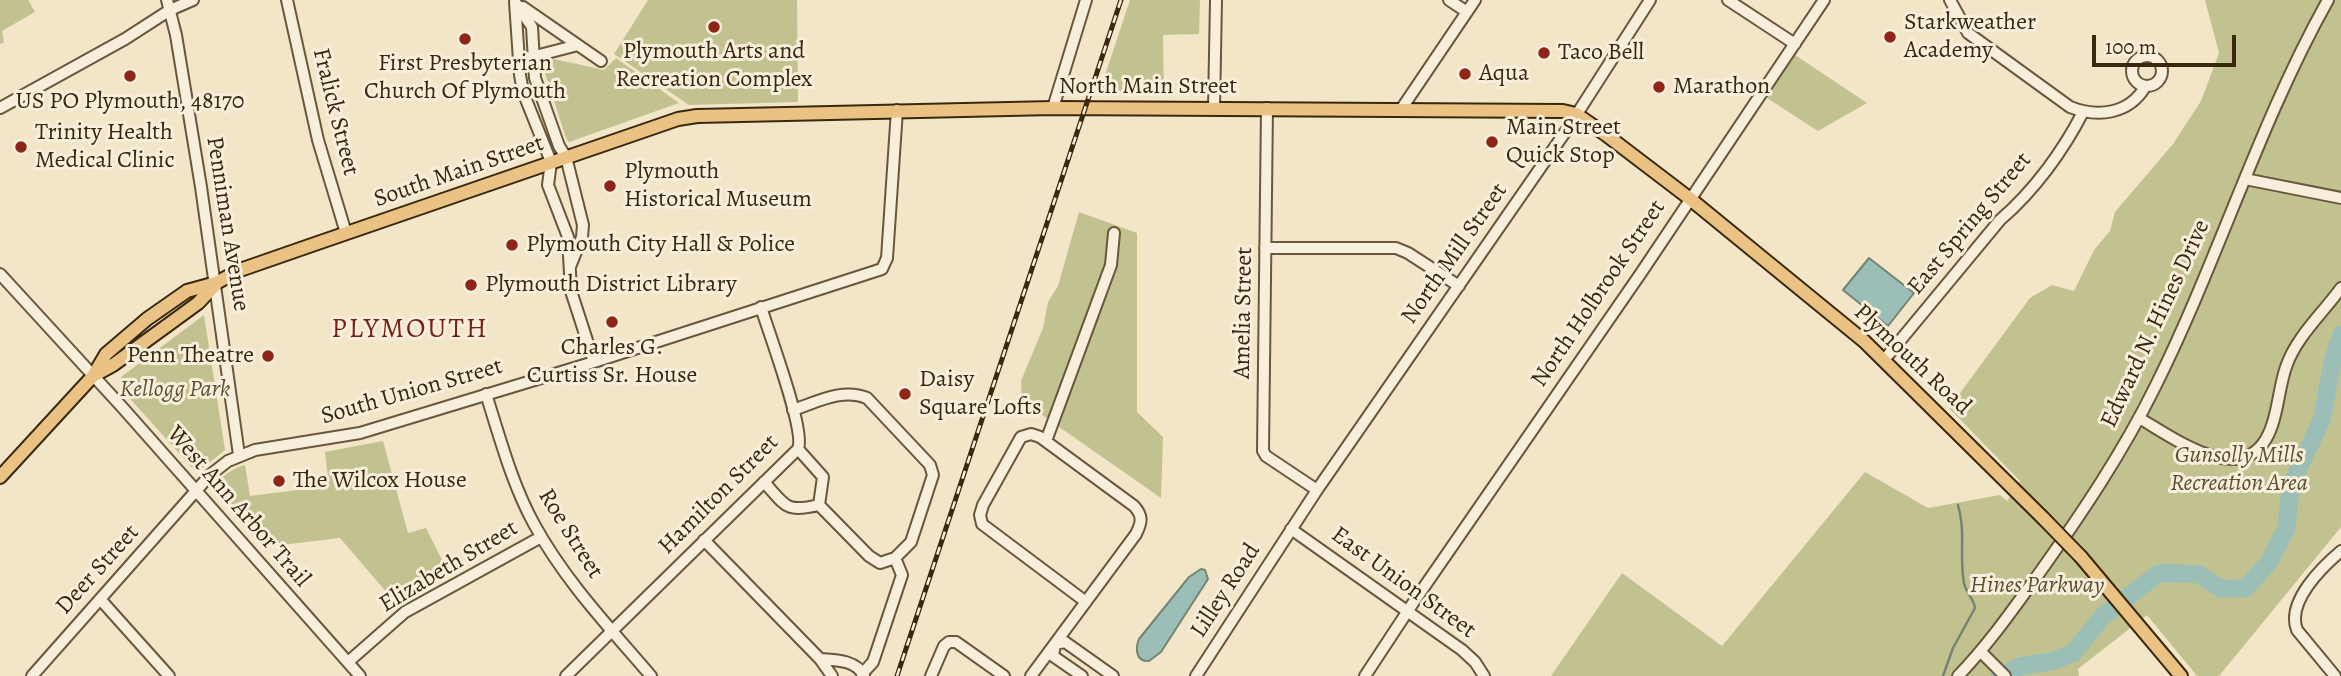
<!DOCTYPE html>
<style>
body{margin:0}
#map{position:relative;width:2341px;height:676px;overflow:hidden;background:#f3e5c8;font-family:Alegreya,serif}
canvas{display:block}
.scale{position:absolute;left:2092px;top:35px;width:144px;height:32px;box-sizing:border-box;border:4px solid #3a280e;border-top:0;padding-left:9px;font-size:21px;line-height:24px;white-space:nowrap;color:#3a280e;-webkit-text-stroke:5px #f7eedb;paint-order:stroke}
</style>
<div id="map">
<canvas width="2341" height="676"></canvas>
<div class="scale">100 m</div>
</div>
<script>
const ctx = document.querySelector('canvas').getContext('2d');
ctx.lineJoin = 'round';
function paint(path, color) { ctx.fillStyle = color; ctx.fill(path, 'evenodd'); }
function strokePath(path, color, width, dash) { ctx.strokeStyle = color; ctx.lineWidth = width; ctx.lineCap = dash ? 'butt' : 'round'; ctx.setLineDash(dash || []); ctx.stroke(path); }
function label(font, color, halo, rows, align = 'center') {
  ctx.font = font + ' Alegreya,serif'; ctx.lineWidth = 6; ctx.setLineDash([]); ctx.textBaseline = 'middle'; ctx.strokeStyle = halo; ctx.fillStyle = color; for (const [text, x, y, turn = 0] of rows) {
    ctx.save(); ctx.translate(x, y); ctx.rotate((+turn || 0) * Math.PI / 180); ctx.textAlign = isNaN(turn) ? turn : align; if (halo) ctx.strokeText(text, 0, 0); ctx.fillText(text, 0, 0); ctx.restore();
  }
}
paint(new Path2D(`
 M0 0H28L35 12 2 31 4 42 0 44Z
 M648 0H797L798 102 689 105 614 54Z
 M1130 0H1200L1199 34 1163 35 1164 96 1100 90Z
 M2205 0H2341V527L2219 676H2197L2147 615 2078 669 2079 676H1551L1622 573 1722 646 1865 472 1928 508 2000 495 2007 501 2020 481 1949 408 2030 298 2052 285 2074 291 2094 250 2110 231 2115 212 2173 144 2201 101 2219 53Z
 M1795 55 1867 103 1818 131 1767 98Z
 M616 58 679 103 569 142 566 138 542 64 554 59 604 70Z
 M1079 212 1137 233V412L1163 437 1161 498 1022 401 1021 381 1043 328 1048 302 1058 286Z
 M204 315 225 450 199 471H195L124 392 121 377Z
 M383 441 408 533 426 528 448 572 394 601 340 538 264 547 216 493C216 478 231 469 245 465L250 496 329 486 325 452Z`), '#c2c291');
const water = new Path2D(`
 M1869 258 1914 293 1888 326 1843 290Z
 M1201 569 1205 570 1208 579 1161 652 1149 661C1136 662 1135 649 1139 639L1189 577Z`);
paint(water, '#9bbfb7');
strokePath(water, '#748373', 2);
strokePath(new Path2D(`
 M1943 676 1953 648 1975 608C1974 599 1966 593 1964 583 1959 557 1966 531 1958 505`), '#748373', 2.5);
strokePath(new Path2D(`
 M2000 676 2022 666 2053 661 2073 653 2103 616 2159 573 2198 574 2222 589 2246 588 2269 562 2286 530 2291 485 2322 419 2332 364 2341 335`), '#9bbfb7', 18);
const minor = new Path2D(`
 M167 0 176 35 201 187 239 455
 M287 0 318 140 346 233
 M1449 0 1467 12
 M1728 0 1795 44
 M1950 0 1968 33 2070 107C2098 118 2129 114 2145 87
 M515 2 520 75 523 92 551 162 548 185 568 237 571 291 594 362
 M515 2 532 27 535 78 559 146 566 157 583 225 582 237 570 267
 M523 7 601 61
 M2132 71a15 15 0 1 1 30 0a15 15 0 1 1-30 0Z
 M520 60 578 45
 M0 108 125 39 170 10 193 0
 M1053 108 1086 0
 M1214 108 1216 0
 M1267 108 1263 451 1266 456 1317 490
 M1402 108 1475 0
 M2245 179 2341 198
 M1265 248H1396L1408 253 1459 286
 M0 274 122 407 360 676
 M1884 360 2000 220C2034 191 2063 151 2083 112
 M486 394C500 438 512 484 534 524 565 581 610 628 651 676
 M793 410C817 402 842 388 867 398L930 465 933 475 911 542 895 558 880 563 869 556 819 505
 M2139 418C2171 436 2238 487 2266 439 2278 418 2278 390 2286 367 2296 337 2323 313 2341 288
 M1046 441 1111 265 1114 233
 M764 482C786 506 785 513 819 505L823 477 798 449
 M1291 529 1462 650 1475 662 1484 676
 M704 540 820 659 832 676
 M100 599 169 676
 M1055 644 1065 642 1113 676
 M1055 644 1053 656 1082 676
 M1981 652 2005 676
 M820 659C836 660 856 660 864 676
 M348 662 405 612 541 537
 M862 674 873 662 902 575 895 558
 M32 676 210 475 228 461 255 450 360 433 594 362 882 269 887 258 897 110
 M566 676 798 449C806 431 768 331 761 307
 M931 676 944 646 949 642H956L1004 676
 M1031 676 1136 534C1142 522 1143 516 1134 506L1040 437 1031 434 1021 437 983 505 980 515 982 524 1086 602
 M1196 676 1317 490 1568 128 1650 0
 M1365 676 1413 603 1641 273 1824 0
 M1958 676C1989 644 2014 608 2040 572 2082 513 2123 452 2155 387 2218 261 2259 123 2328 0
 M2335 676 2297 630C2286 602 2322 567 2341 551`);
const major = new Path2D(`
 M93 376 106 354 147 319 187 291 216 283 240 270 309 246 678 119 697 116 1053 108 1563 111 1576 114 1605 134 1689 198 1864 341 2044 519
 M0 477 93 376 113 365 198 303 216 284
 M2081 557 2181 676`);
strokePath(minor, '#68573c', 14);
strokePath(major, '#3a280e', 16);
strokePath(minor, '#f7eedb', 10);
strokePath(major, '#eac284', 12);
const rail = new Path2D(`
 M897 676 1121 0`);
strokePath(rail, '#3a280e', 5);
strokePath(rail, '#f7eedb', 2.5, [8]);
const majorBridge = new Path2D(`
 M2044 519 2081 557`);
strokePath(majorBridge, '#3a280e', 16, []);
strokePath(majorBridge, '#eac284', 12);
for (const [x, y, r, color] of [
 [714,27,7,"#8f2418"],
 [1890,37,7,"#8f2418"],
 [465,39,7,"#8f2418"],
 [1544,53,7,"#8f2418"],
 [1465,74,7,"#8f2418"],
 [130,76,7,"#8f2418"],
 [1659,87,7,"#8f2418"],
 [1492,142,7,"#8f2418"],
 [21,147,7,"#8f2418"],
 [610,186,7,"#8f2418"],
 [512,245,7,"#8f2418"],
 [471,285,7,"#8f2418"],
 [612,322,7,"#8f2418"],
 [268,356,7,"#8f2418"],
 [905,394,7,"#8f2418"],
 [279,481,7,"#8f2418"]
]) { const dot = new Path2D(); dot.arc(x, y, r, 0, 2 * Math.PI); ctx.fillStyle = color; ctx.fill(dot); strokePath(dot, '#f7eedb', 2.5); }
label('24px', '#3a280e', '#f7eedb', [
 ["Starkweather",1904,23],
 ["Academy",1904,51],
 ["Plymouth Arts and",714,52,"center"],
 ["Recreation Complex",714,80,"center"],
 ["Taco Bell",1558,53],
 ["First Presbyterian",465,64,"center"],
 ["Church Of Plymouth",465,92,"center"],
 ["Aqua",1479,74],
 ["Marathon",1673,87],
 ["US PO Plymouth, 48170",130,102,"center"],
 ["Main Street",1506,128],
 ["Quick Stop",1506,156],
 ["Trinity Health",35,133],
 ["Medical Clinic",35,161],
 ["Plymouth",624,172],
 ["Historical Museum",624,200],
 ["Plymouth City Hall & Police",526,245],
 ["Plymouth District Library",485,285],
 ["Charles G.",612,348,"center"],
 ["Curtiss Sr. House",612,376,"center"],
 ["Penn Theatre",254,356,"right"],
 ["Daisy",919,380],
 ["Square Lofts",919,408],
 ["The Wilcox House",293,481]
], 'left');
label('24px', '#3a280e', '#f7eedb', [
 ["North Main Street",1148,87],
 ["Fralick Street",335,112,76],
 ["South Main Street",459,172,-19],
 ["Penniman Avenue",227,224,81],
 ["East Spring Street",1970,224,-50],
 ["North Mill Street",1455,254,-55],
 ["North Holbrook Street",1599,294,-56],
 ["Amelia Street",1244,313,-89],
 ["Edward N. Hines Drive",2156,324,-65],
 ["Plymouth Road",1912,360,43],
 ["South Union Street",412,392,-16],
 ["Hamilton Street",719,495,-45],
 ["West Ann Arbor Trail",238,507,49],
 ["Roe Street",570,534,58],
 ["Elizabeth Street",449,567,-31],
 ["Deer Street",98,570,-48],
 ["East Union Street",1403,583,36],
 ["Lilley Road",1226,591,-57]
]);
label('italic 24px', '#5c4e2f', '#f7eedb', [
 ["Kellogg Park",175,390],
 ["Gunsolly Mills",2239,456],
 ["Recreation Area",2239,484],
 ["Hines Parkway",2037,586]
]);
ctx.letterSpacing = '2px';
label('28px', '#7a1f14', '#f7eedb', [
 ["PLYMOUTH",410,330]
]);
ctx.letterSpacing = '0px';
</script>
